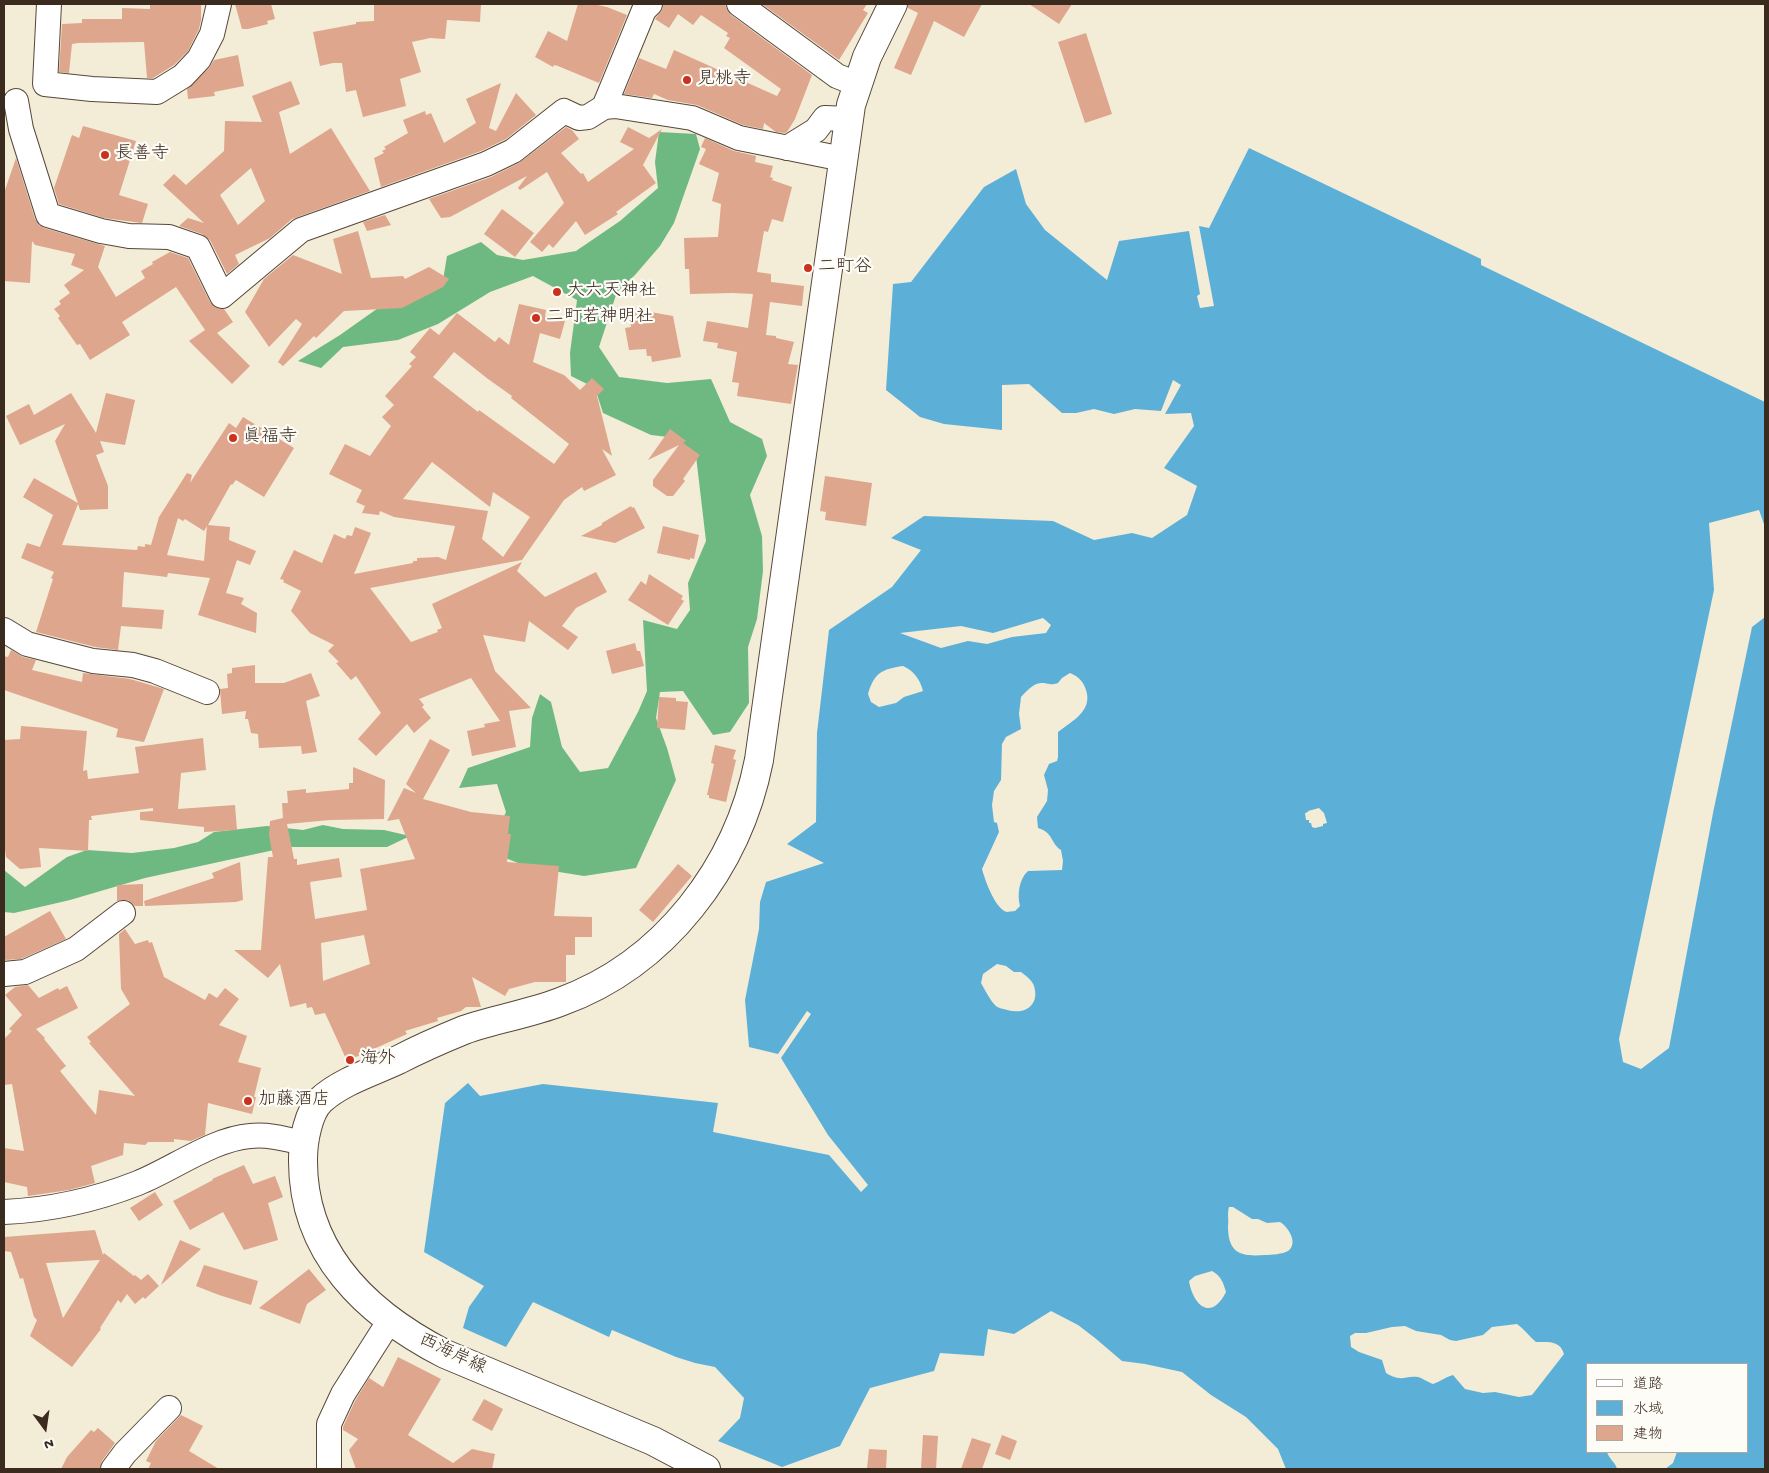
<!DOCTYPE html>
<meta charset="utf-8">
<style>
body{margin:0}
#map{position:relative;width:1769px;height:1473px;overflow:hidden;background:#f3ecd7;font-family:"Gochi Hand","Klee One",sans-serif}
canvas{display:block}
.frame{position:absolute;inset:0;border:5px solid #3b2a1e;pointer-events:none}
.legend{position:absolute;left:1586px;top:1363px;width:162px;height:90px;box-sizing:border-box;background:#fdfcf7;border:1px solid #afa8a0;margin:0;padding:6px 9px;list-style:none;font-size:15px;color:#3b2a1e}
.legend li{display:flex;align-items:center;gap:10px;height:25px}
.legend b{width:25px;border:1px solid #afa8a0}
.north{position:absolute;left:20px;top:1403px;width:50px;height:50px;-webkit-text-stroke:4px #fdfcf7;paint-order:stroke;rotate:166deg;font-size:14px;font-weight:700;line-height:20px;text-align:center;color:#3b2a1e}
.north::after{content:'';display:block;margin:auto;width:18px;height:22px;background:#3b2a1e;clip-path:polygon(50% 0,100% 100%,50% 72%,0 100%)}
</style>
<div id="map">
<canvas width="1769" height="1473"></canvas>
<div class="frame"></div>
<ul class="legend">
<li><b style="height:6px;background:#fff"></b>道路</li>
<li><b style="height:14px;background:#5cb0d8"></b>水域</li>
<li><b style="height:14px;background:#dea68d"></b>建物</li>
</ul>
<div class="north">N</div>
</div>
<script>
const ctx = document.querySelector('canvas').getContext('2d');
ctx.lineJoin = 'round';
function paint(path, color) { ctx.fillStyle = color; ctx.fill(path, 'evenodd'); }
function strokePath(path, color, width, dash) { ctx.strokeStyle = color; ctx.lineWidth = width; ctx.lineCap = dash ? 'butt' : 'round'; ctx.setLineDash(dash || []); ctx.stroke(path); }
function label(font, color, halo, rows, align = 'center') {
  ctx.font = font + ' "Gochi Hand","Klee One",sans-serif'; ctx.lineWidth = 4.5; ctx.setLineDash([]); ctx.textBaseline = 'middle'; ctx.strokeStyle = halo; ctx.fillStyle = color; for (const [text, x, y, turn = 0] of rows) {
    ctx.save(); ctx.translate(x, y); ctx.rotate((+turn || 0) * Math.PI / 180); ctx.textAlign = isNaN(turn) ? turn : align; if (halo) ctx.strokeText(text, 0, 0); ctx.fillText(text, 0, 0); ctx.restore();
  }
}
paint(new Path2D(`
 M659 132 696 134 700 149 674 223 660 246 635 275 617 292 599 347 619 377 667 383 711 379 730 422 762 439 767 456 750 495 762 536 763 571 757 619 748 647 749 703 730 732 713 735 683 691 660 692 656 718 667 748 676 780 636 868 584 876 528 867 488 851 506 812 497 784 459 788 468 768 530 747 532 718 540 694 551 702 562 747 580 772 608 768 638 712 647 691 643 620 677 629 690 610 688 583 706 541 696 456 677 438 651 435 603 413 595 388 571 376 570 353 577 300 533 276 490 292 438 324 398 340 343 347 321 368 298 361 340 335 381 306 443 280 447 256 481 242 497 255 523 260 576 251 620 221 658 188 655 162Z
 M323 825 343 829 384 830 410 836 387 847H288L145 878 70 900 14 913 4 912V870L25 887 67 857 87 850 132 853 174 848 198 842 214 832 267 826 303 830Z`), '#6eb982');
paint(new Path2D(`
 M1249 148 1481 259V265L1765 402V1469H1665L1673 1463 1677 1452H1748V1364H1588V1452H1607C1609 1459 1616 1463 1617 1469H1286L1278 1449 1246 1417 1211 1395 1182 1372 1145 1364 1122 1361 1095 1338 1078 1325 1051 1311 1014 1334 988 1329 984 1356 940 1353 934 1371 870 1388 840 1446 782 1467 718 1441 740 1418 744 1398 715 1367 695 1363 676 1357 612 1330 609 1337 533 1302 506 1347 463 1328 469 1307 484 1286 424 1252 445 1103 468 1083 480 1096 543 1084 718 1103 713 1132 829 1155 861 1192 868 1185 828 1135 781 1058 811 1014 807 1011 778 1054 749 1047 745 1000 759 929 760 902 766 882 824 863 787 844 816 822 817 733 829 630 892 587 921 550 891 538 924 516 1053 521 1094 540 1132 533 1152 538 1187 515 1197 486 1164 468 1194 426 1191 413 1165 414 1181 385 1173 380 1161 411 1135 409 1114 414 1094 409 1076 413H1062L1029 384 1002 385V430L944 424 920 417 886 390 893 284 911 282 984 187 1016 169 1026 204 1045 230 1107 280 1119 241 1189 231 1200 294 1197 296 1200 308 1214 306 1199 226 1209 228ZM1043 618 1051 625 1046 633 1012 637 987 644 968 641 941 648 900 633 961 626 993 633ZM903 666C914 671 920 679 923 691L904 697 896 703 879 707 871 702 868 694C874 673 882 669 903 666ZM1070 673C1079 677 1083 681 1086 690 1093 711 1072 721 1058 732V757L1057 761 1049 764 1044 775 1048 790 1047 801 1037 817 1038 828C1054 833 1050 843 1061 850L1063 861 1062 870 1028 871C1019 879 1017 895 1020 906L1015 911C1012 911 1009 912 1007 912 995 909 985 880 982 869L999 832 997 823 994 822 992 805 994 791 1001 780 1002 744 1006 737 1021 729 1019 714 1021 697C1026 692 1034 682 1042 683 1050 683 1048 686 1058 683L1062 678ZM1319 808 1324 813 1327 823 1323 824V826L1315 828 1312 827 1311 823H1309V820H1306L1305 813 1308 812V811ZM997 964 1006 966 1014 972H1021C1026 976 1032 980 1034 986 1040 1006 1024 1015 1007 1010 1004 1009 998 1008 996 1006 991 1002 984 988 981 983L983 974ZM1229 1207H1233L1252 1219H1258L1267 1223 1280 1222C1288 1227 1299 1243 1288 1251 1283 1254 1271 1255 1265 1255 1240 1257 1228 1253 1228 1226 1229 1219 1227 1214 1229 1207ZM1212 1271C1221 1276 1223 1282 1226 1292 1211 1322 1193 1305 1189 1281L1195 1276ZM1517 1324C1525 1330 1529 1336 1536 1342 1548 1342 1560 1340 1564 1354L1532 1395 1519 1397 1495 1392 1483 1393 1465 1389 1453 1375C1445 1377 1440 1382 1433 1384 1428 1382 1422 1378 1418 1377 1404 1375 1403 1383 1386 1373L1382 1360 1359 1352 1351 1347 1350 1336 1355 1333H1366L1392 1327 1405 1326 1416 1331 1441 1335 1450 1340 1456 1341 1483 1335 1492 1327Z`), '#5cb0d8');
paint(new Path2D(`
 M1759 510 1765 527V617L1752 627 1713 813 1669 1048 1641 1069 1623 1062 1619 1039 1714 590 1709 523Z`), '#f3ecd7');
paint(new Path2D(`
 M150 4H201V20L199 29 188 51 174 65 153 78H147L144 42 78 43 72 44 69 73 59 72 62 24 82 23V19H122V8L150 9Z
 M235 4H271L275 19 267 21 268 24 248 29H242Z
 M374 4H481L480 22 447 20 445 39 430 38 412 42 421 72 400 79 406 106 363 117 356 90 346 92 342 63H333L320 66 313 32 356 24V22L374 21Z
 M578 4H593L607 7 627 15 599 83 558 66 554 65 553 67 535 57 548 31 567 41Z
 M663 4H725L727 10 731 15 812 75 795 119 787 132 785 133 776 132 764 123 763 129 743 125 697 105 668 100 654 94 652 98 624 94 639 58 666 69 674 50 777 96 781 89 724 48 730 38 726 36 728 33 701 15 693 25 678 14 669 28 655 19 663 8Z
 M762 4H867L863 10 868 13 839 60Z
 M908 4H982L964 37 934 21 911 75 894 68 918 13 908 8Z
 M1029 4H1072L1059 24Z
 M1086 33 1112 114 1085 123 1058 42Z
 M238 55 244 86 214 92 215 96 188 99 187 89 209 68 214 60Z
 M291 81 300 104 279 112 290 154 331 128 370 191 292 219 270 238 235 255 239 264 227 274 210 240 202 234 179 226 188 218 204 223 163 185 174 174 186 185 224 151 225 121 262 122 252 96ZM251 168 265 201 238 225 220 195Z
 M501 83 489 128 496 131 516 93 536 115 506 139 481 151 381 187 374 158 384 153 382 151 386 149 384 147 408 133 403 120 425 111 426 115 431 113 444 143 476 123 466 99Z
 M83 126 136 141 119 195 148 204 142 223 104 218 59 204 54 188 72 135 79 138Z
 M566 127 572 130 579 139 561 153 581 174 583 173 588 182 634 149 620 142 628 127 649 138 662 129 643 165 656 183 616 212 618 214 585 235 576 221 553 248 549 244 542 252 530 242 564 203 547 172 520 190 518 188 527 176 450 217 441 218 429 199 491 177 519 163Z
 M705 138 734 151 756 156 755 162 773 166 770 177 773 178 772 180 792 187 783 222 772 219 768 232 764 231 757 272 771 274V282L804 286 802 306 770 302 766 335 776 336V338L794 342 788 364 798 365 791 404 737 396 739 383 732 382 737 352 717 348 718 343 703 341 707 321 748 328 753 294 732 293 690 294 689 269H685L684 238 718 237 721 204 712 201 719 173 699 164 706 149 701 147Z
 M16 158 35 219 39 225 44 228 105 246 98 267 116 297 145 278 141 271 153 264 152 262 170 252 188 258 210 302 216 308 224 309 233 322 217 333 250 366 232 384 189 341 205 330 176 287 122 322 130 335 90 360 80 344 77 345 58 318 60 316 54 309 61 304 59 301 70 293 64 285 84 270 71 265 75 254 35 245 32 241 30 283 4 281V193Z
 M502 209 534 233 515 257 484 234Z
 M385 215 391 225 367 231 363 222Z
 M358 231 371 278 403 276 405 279 429 267 449 279 443 287 402 308 344 311 316 338 314 336 283 366 278 362 302 324 296 319 269 347 245 312 264 279 293 255 342 274 333 239Z
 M519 304 546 310 545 316 565 321 560 339 540 333 533 362 564 375 580 390 592 378 604 389 597 396 612 456 602 449 616 475 584 491 582 487 564 500 522 560 370 588 411 642 438 632 437 630 442 628 432 604 522 562 517 571 545 597 596 572 607 592 576 608 562 626 578 637 568 650 529 621 525 642 483 635 495 671 531 708 509 711 516 747 472 756 467 731 485 727 484 724 500 721 471 678 419 699 424 705 422 707 431 718 414 733 407 724 376 756 358 739 381 713 356 676 351 680 336 663 339 662 328 651 334 645 310 633 291 611 301 591 283 582 284 580 280 579 294 550 322 563 334 534 345 539 347 535 352 536 355 527 371 533 354 574 413 563V561H417V558L438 557 446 560 455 526 394 517 380 511 379 515 362 513 365 506 356 502 362 490 329 474 345 444 370 456 391 426 382 417 394 405 385 396 412 366 409 364 416 357 410 352 430 328 439 335 457 313 495 342 499 337 509 345ZM454 352 488 379 512 396 511 398 569 444 554 464 479 410 478 412 433 377ZM432 462 490 507 493 492 530 517 503 557 482 539 488 511 403 499Z
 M628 308 673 316 681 357 652 362 651 356H647L646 349 629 350 625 328 631 327Z
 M71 393 96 433 106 393 135 400 125 445 100 441 104 452 96 455 108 486V509L80 510 78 504 62 545 137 550 138 546 145 547V544L151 545 159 517 187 473 192 475 190 483 229 423 236 428 243 417 294 448 264 497 236 480 232 485 231 484 208 525 230 527 229 540 256 551 250 565 237 560 226 593 244 598 241 604 257 613 256 633 198 615 210 578 168 573 167 577 124 572 122 607 164 610 162 629 121 626 118 650 95 647 36 632 53 579 51 578 54 572 21 558 27 543 40 547 53 515 23 497 34 478 78 503 55 441 65 424 20 445 6 416 29 404 34 415ZM178 518 183 521 185 519 204 531 207 526 204 561 167 555Z
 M670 429 686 441 683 443 700 455 683 479 685 481 673 496H667L653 486V480L679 445 648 460Z
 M825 476 872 483 866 526 825 520 826 512 820 511Z
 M631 506 632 508 634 507 645 528 615 543 581 536 602 525V523Z
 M663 526 699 535 694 559 690 558V560L657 553Z
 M649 574 683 596 681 599 684 601 668 625 628 600 641 581 646 585Z
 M635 643 637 651H640L644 666 612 674 606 651Z
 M11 650 23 657 36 660 32 670 82 682 83 673 130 679 164 689 144 742 116 737 118 729 4 690V656L8 657Z
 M255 665V683H284L311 673 320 696 306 701 317 752 302 754 301 746 259 748 258 734 251 733 248 719H245L246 711 222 714 220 689 228 688 227 674 232 673V668Z
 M659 697 676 698V701L688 702 685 730 657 728Z
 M21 726 87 731 83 771 87 770 88 779 139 773 135 747 203 738 206 770 181 773 178 809 235 805 237 830 204 832V827L140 820V812L153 811V808L91 816 92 820H89L88 851 39 848 41 867 20 869 6 857 4 843V740L20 739Z
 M430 739 450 750 423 799 471 812 510 816 508 834H511L507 862 559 866 554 916 592 917V937H575V955H566V982H535L509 989 505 996 472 977 481 1007H466L461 1011 437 1018 438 1021 405 1031 407 1034 347 1061 325 1013 315 1015 312 1007 307 1008 306 1003 290 1007 280 964 268 978 234 950H261L268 857H273L269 835 270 821 283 818 282 803H288L287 791 306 789V793L349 789V783H353V767L385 780 384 819 330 820 287 824 294 859H297V865L339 858 342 877 310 882 315 919 367 910 360 869 415 859 399 819 387 821 404 788 416 793 406 784ZM364 935 370 964 323 981 321 943Z
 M715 745 736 750 733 759 736 760 726 802 709 798V795H707L714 764 711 763Z
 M240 862 243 900 236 902 145 906 144 901 214 878 212 873Z
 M678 864 692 876 653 922 639 910Z
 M143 884V906H135L128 900 117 901V885Z
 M50 911 66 939 21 959 4 960V937Z
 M125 929 135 944 148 940 149 943 152 942 164 977 205 1000 209 993 217 998 225 988 239 999 219 1025 247 1036 238 1062 261 1068 254 1097H256L252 1114 208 1103 205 1135 191 1141 174 1139V1142H148L145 1145 124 1143 123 1155 91 1166 95 1183 69 1190 28 1196 27 1187 4 1182V1148L24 1151 12 1084 4 1085V1039L12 1031 9 1029 22 1015 5 995 15 987 28 985 39 998 58 988 59 990 67 986 78 1008 36 1029 45 1038 44 1039 66 1066 60 1071 96 1115 99 1090 135 1096 89 1043 91 1042 87 1037 130 1004 121 989 119 934Z
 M244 1165 253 1184 275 1176 283 1197 268 1203 278 1240 244 1250 223 1212 190 1230 173 1201 213 1180 212 1179Z
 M155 1192 163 1205 139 1221 130 1208Z
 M95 1230 103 1255 104 1253 134 1276 135 1275 141 1280 148 1274 159 1286 145 1299 143 1297 135 1304 127 1294 121 1303 118 1300 100 1328 101 1329 72 1367 30 1336 37 1320 34 1317 23 1278 20 1279 11 1252 4 1251V1237ZM100 1260 63 1318 46 1263Z
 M180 1240 201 1249 161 1285Z
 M204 1265 258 1281 251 1305 219 1295 196 1286Z
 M309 1269 326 1290 307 1304 300 1324 259 1308Z
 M398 1357 441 1379 408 1435 453 1463 472 1449 495 1454 492 1469H356L349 1450 358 1439 343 1430V1427L355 1401 369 1378 383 1387Z
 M484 1399 503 1409 492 1431 472 1420Z
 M181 1415 203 1426 189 1451 219 1469H148L151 1463 146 1461 156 1441Z
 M98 1428 115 1443 102 1461 100 1469H61L67 1457 91 1430 94 1432Z
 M923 1435 938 1436 936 1469H921Z
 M1002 1435 1017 1441 1010 1460 995 1454Z
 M972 1438 991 1444 982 1469H961Z
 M869 1449 887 1450 886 1469H867Z`), '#dea68d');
const minor = new Path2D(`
 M49 4 45 84 92 89 157 92 183 76 199 59 212 34 219 4
 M739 4 837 76 857 84
 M16 101 21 129 48 215 101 231 129 236 169 237 198 247 222 296 301 230 486 164 513 151 564 111 579 118 588 117 604 107 615 106 692 118 739 138 843 159
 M604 107 644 10 650 4
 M787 148 816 130 825 118 849 119
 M4 630 27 644 93 661 133 665 155 671 207 692
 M4 974 25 972 76 949 123 913
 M4 1212C50 1210 95 1200 138 1183 173 1169 213 1139 250 1136 268 1134 286 1139 303 1143
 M113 1469 125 1453 169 1408
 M329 1469V1424L343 1394 390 1320`);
const tertiary = new Path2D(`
 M706 1469 653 1441 445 1354C367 1314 302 1253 303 1159 303 1142 308 1112 321 1100 342 1081 373 1072 398 1060 419 1049 442 1039 464 1030 495 1019 529 1014 560 1002 665 964 738 867 759 760L851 105 867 57 893 4`);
strokePath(minor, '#57473a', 26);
strokePath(tertiary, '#57473a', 30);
strokePath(minor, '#fff', 24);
strokePath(tertiary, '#fff', 28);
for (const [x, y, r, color] of [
 [687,80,5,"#c8321e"],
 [105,155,5,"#c8321e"],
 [808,268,5,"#c8321e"],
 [557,292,5,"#c8321e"],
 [536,318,5,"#c8321e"],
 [233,438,5,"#c8321e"],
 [350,1060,5,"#c8321e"],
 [248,1101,5,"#c8321e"]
]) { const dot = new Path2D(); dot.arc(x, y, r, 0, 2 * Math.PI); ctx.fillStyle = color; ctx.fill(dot); strokePath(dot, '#fdfcf7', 2); }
label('18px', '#3b2a1e', '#fdfcf7', [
 ["見桃寺",697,80],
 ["長善寺",115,155],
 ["二町谷",818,268],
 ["大六天神社",567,292],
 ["二町若神明社",546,318],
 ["眞福寺",243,438],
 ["海外",360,1060],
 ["加藤酒店",258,1101]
], 'left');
label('18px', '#3b2a1e', '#fdfcf7', [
 ["西海岸線",452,1355,25]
]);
</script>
